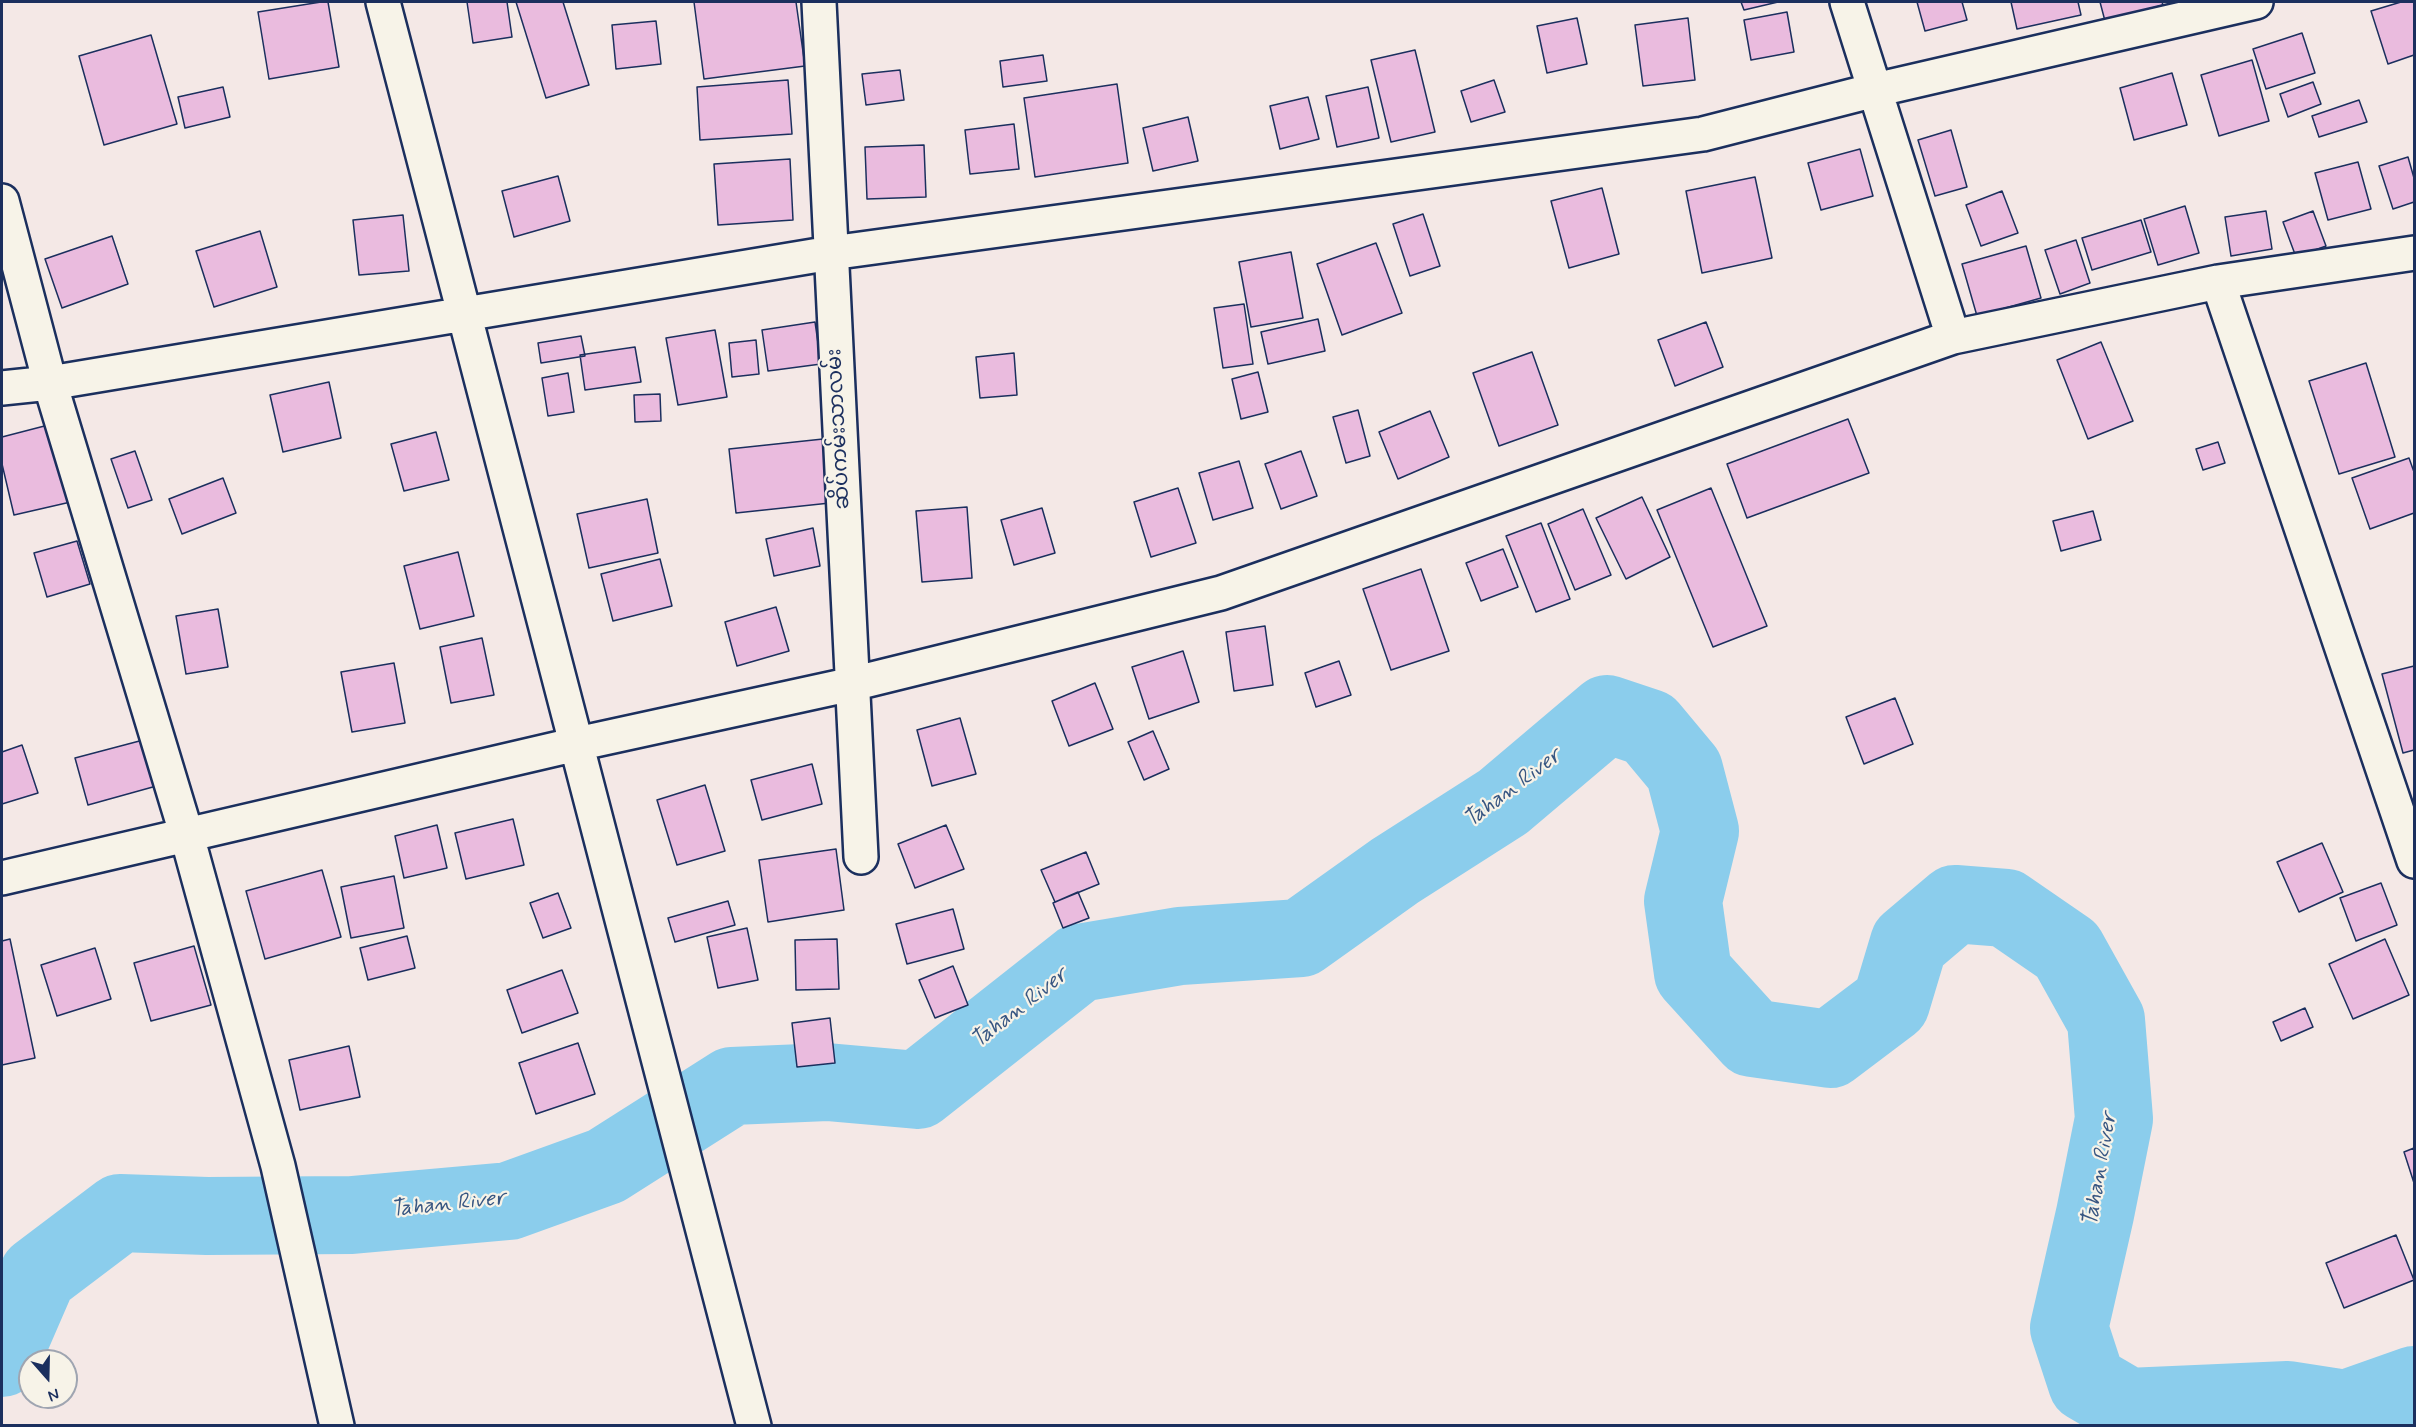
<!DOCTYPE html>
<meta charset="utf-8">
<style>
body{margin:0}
#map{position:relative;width:2416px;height:1427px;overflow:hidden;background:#f4e8e6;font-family:Mynerve,sans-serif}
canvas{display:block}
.frame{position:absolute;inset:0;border:3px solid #1b2f5e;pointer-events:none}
.north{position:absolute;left:18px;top:1349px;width:60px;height:60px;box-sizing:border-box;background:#f7f3e8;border:2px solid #9fa5b1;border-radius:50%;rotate:160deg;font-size:16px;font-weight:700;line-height:24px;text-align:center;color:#1b2f5e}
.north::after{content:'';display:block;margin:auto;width:21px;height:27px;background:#1b2f5e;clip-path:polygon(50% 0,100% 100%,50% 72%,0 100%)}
</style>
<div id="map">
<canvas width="2416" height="1427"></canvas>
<div class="frame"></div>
<div class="north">N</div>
</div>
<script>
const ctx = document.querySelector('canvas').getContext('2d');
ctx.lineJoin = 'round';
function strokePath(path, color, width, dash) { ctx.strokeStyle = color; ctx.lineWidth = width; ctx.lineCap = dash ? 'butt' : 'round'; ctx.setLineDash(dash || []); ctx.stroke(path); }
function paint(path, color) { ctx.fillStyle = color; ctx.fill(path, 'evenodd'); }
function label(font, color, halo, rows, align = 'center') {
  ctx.font = font + ' Mynerve,"Noto Sans Myanmar",sans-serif'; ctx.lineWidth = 4.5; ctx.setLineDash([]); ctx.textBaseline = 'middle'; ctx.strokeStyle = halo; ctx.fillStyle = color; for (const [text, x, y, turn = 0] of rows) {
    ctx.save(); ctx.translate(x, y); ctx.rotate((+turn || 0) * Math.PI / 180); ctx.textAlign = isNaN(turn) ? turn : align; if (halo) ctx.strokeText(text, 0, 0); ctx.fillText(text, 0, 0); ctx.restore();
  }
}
strokePath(new Path2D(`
 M2 1358 38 1275 120 1213 207 1216 352 1215 509 1201 606 1166 732 1086 827 1082 918 1090 1079 963 1180 946 1301 938 1395 871 1503 802 1607 714 1649 728 1684 770 1700 831 1683 901 1693 973 1752 1038 1830 1049 1891 1003 1909 943 1955 904 2006 908 2067 950 2106 1020 2114 1119 2095 1214 2069 1328 2087 1383 2128 1407 2288 1400 2346 1409 2414 1385`), '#8bcdec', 78);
const building = new Path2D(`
 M321 2H328L339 67 269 79 258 12Z
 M467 2H507L512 37 473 43Z
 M516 2H563L589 85 546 98Z
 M694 2H796L805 66 704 79Z
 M1741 2H1778L1744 10Z
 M1917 2H1962L1967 20 1925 31Z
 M2011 2H2078L2081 15 2017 29Z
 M2100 2H2162L2163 5 2105 21Z
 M2401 2H2414V55L2388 64 2371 11Z
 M1787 12 1794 52 1751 60 1744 20Z
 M1577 18 1587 64 1547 73 1537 26Z
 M1688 18 1695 80 1643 86 1635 25Z
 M656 21 661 64 616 69 612 25Z
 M2302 33 2315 73 2266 89 2253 49Z
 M151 35 177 124 104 145 79 56Z
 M1415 50 1435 132 1391 142 1371 60Z
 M1043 55 1047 81 1003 87 1000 61Z
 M2252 60 2269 121 2219 136 2201 75Z
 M900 70 904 100 866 105 862 74Z
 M2172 73 2187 125 2134 140 2120 88Z
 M788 80 792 134 700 140 697 87Z
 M1494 80 1505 112 1471 122 1461 91Z
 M2313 82 2321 104 2288 117 2280 94Z
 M1117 84 1128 163 1035 177 1024 98Z
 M223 87 230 117 185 128 178 97Z
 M1368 87 1379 138 1337 147 1326 96Z
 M1308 97 1319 139 1280 149 1270 106Z
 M2359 100 2367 122 2319 137 2312 116Z
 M1188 117 1198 161 1153 171 1143 128Z
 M1014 124 1019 169 970 174 965 130Z
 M1951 130 1967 187 1935 196 1918 140Z
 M924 145 926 197 867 199 865 147Z
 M1860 149 1873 196 1821 210 1808 163Z
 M2408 157 2414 178V202L2393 209 2379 166Z
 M790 159 793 220 718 225 714 164Z
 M2358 162 2371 209 2328 220 2315 173Z
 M558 176 570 221 514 237 502 191Z
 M1755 177 1772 258 1702 273 1686 191Z
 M1602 188 1619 254 1569 268 1551 201Z
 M2002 191 2018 233 1981 246 1966 205Z
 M2185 206 2199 253 2158 265 2144 219Z
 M2266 211 2272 249 2231 256 2225 217Z
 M2313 211 2326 246 2296 257 2283 222Z
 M1423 214 1440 266 1410 276 1393 224Z
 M403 215 409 271 359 275 353 220Z
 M2141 220 2151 252 2092 270 2082 238Z
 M260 231 277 287 214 307 196 251Z
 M112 236 128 284 62 308 45 259Z
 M2076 240 2090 283 2060 294 2045 250Z
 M1376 243 1402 313 1342 335 1317 264Z
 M2026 246 2041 298 1977 316 1962 264Z
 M1291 252 1303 318 1251 327 1239 262Z
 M1244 304 1253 364 1223 368 1214 308Z
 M1318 319 1325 351 1268 364 1261 332Z
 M815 322 821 364 768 371 762 330Z
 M1706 322 1723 367 1675 386 1658 340Z
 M715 330 727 397 678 405 666 338Z
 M581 336 585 356 541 363 538 343Z
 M756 340 759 374 732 377 729 343Z
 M2101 342 2133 421 2088 439 2057 360Z
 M635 347 641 382 585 390 580 355Z
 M1532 352 1558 425 1499 446 1473 373Z
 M1014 353 1017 395 980 398 976 357Z
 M2366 363 2395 457 2339 474 2309 381Z
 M1258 372 1268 412 1241 419 1232 379Z
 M568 373 574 412 548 416 542 378Z
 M329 382 341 438 283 452 270 395Z
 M660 394 661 421 635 422 634 395Z
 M1358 410 1370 456 1346 463 1333 417Z
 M1430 411 1449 457 1398 479 1379 432Z
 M1848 419 1869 473 1747 518 1727 464Z
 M56 423 75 501 14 515 2 464V437Z
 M436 432 449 480 404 491 391 444Z
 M823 439 830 503 736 513 729 449Z
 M2218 442 2225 463 2203 470 2196 449Z
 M135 451 152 500 128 508 111 459Z
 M1301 451 1317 496 1281 509 1265 464Z
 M2409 458 2414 472V513L2370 529 2352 478Z
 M1239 461 1253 508 1213 520 1199 473Z
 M223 478 236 513 182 534 169 499Z
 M1178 488 1196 543 1151 557 1134 502Z
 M1711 488 1767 626 1713 647 1657 510Z
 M1642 497 1670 557 1626 579 1596 518Z
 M647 499 658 553 589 568 577 514Z
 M967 507 972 578 922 582 916 511Z
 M1042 508 1055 553 1014 565 1001 520Z
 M1583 509 1611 575 1575 590 1548 524Z
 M2093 511 2101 540 2061 551 2053 521Z
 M1541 523 1570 599 1536 612 1506 536Z
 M813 528 820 566 774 576 766 539Z
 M77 541 90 584 47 597 34 553Z
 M1503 549 1518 587 1481 601 1466 563Z
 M458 552 474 616 420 629 404 566Z
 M660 559 672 606 613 621 601 574Z
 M1421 569 1449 651 1391 670 1363 589Z
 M776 607 789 651 737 666 725 622Z
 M218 609 228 667 186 674 176 616Z
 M1265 626 1273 685 1234 691 1226 632Z
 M482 638 494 695 451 703 440 647Z
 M1183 651 1199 702 1149 719 1132 667Z
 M1339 661 1351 695 1316 707 1305 673Z
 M394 663 405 723 352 732 341 672Z
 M2414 666V750L2403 753 2382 674Z
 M1095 683 1113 729 1069 746 1052 701Z
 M1895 698 1913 744 1864 764 1846 717Z
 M960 718 976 774 932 786 917 730Z
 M1153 731 1169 769 1144 780 1128 742Z
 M147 739 160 785 88 805 75 758Z
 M22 745 38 793 2 804V752Z
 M812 764 822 804 762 820 751 780Z
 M705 785 725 851 677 865 657 800Z
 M513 819 524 865 466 879 455 833Z
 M437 825 447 868 404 878 395 836Z
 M946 825 964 869 915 888 898 844Z
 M2322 843 2343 892 2299 912 2277 862Z
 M836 849 844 910 768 922 759 860Z
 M1086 852 1099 884 1055 902 1041 870Z
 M322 870 341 937 265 959 246 891Z
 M394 876 404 928 351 938 341 887Z
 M2381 883 2397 925 2356 941 2340 898Z
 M1078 892 1089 918 1063 928 1053 903Z
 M558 893 571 928 543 938 530 903Z
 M728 901 735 925 675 942 668 918Z
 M953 909 964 949 907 964 896 924Z
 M747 928 758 980 718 988 707 937Z
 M407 936 415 968 368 980 360 948Z
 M10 939 35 1058 2 1065V941Z
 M837 939 839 989 796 990 795 940Z
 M2385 939 2409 995 2353 1019 2329 964Z
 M194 946 211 1005 151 1021 134 963Z
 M95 948 111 999 57 1016 41 965Z
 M953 966 968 1005 935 1018 919 980Z
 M562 970 578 1013 522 1033 507 990Z
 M2305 1008 2313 1027 2281 1041 2273 1022Z
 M830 1018 835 1063 797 1067 792 1023Z
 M578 1043 595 1094 536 1114 519 1063Z
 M349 1046 360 1097 300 1110 289 1060Z
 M2414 1148V1183L2404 1152Z
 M2396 1235 2414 1280 2344 1308 2326 1263Z`);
paint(building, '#eabbde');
strokePath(building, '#1b2f5e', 1.5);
const minor = new Path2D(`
 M383 2 754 1426
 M819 2 861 857
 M1847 2 1953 337
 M2 201 50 383 187 836 278 1166 337 1426
 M2218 282 2414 861
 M2 388 50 383 831 253 1703 134 1875 90 2256 2
 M2 878 577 744 852 684 1221 593 1953 337 2218 282 2414 253`);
strokePath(minor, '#1b2f5e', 38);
strokePath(minor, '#f7f3e8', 33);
label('21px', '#1b2f5e', '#f7f3e8', [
 ["ဆိပ်ကမ်းသာလမ်း",840,429,-93]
]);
label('italic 22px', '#375682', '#f7f3e8', [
 ["Tahan River",1513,789,-37],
 ["Tahan River",1020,1009,-38],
 ["Tahan River",2101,1170,-80],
 ["Tahan River",448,1205,-6]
]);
</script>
